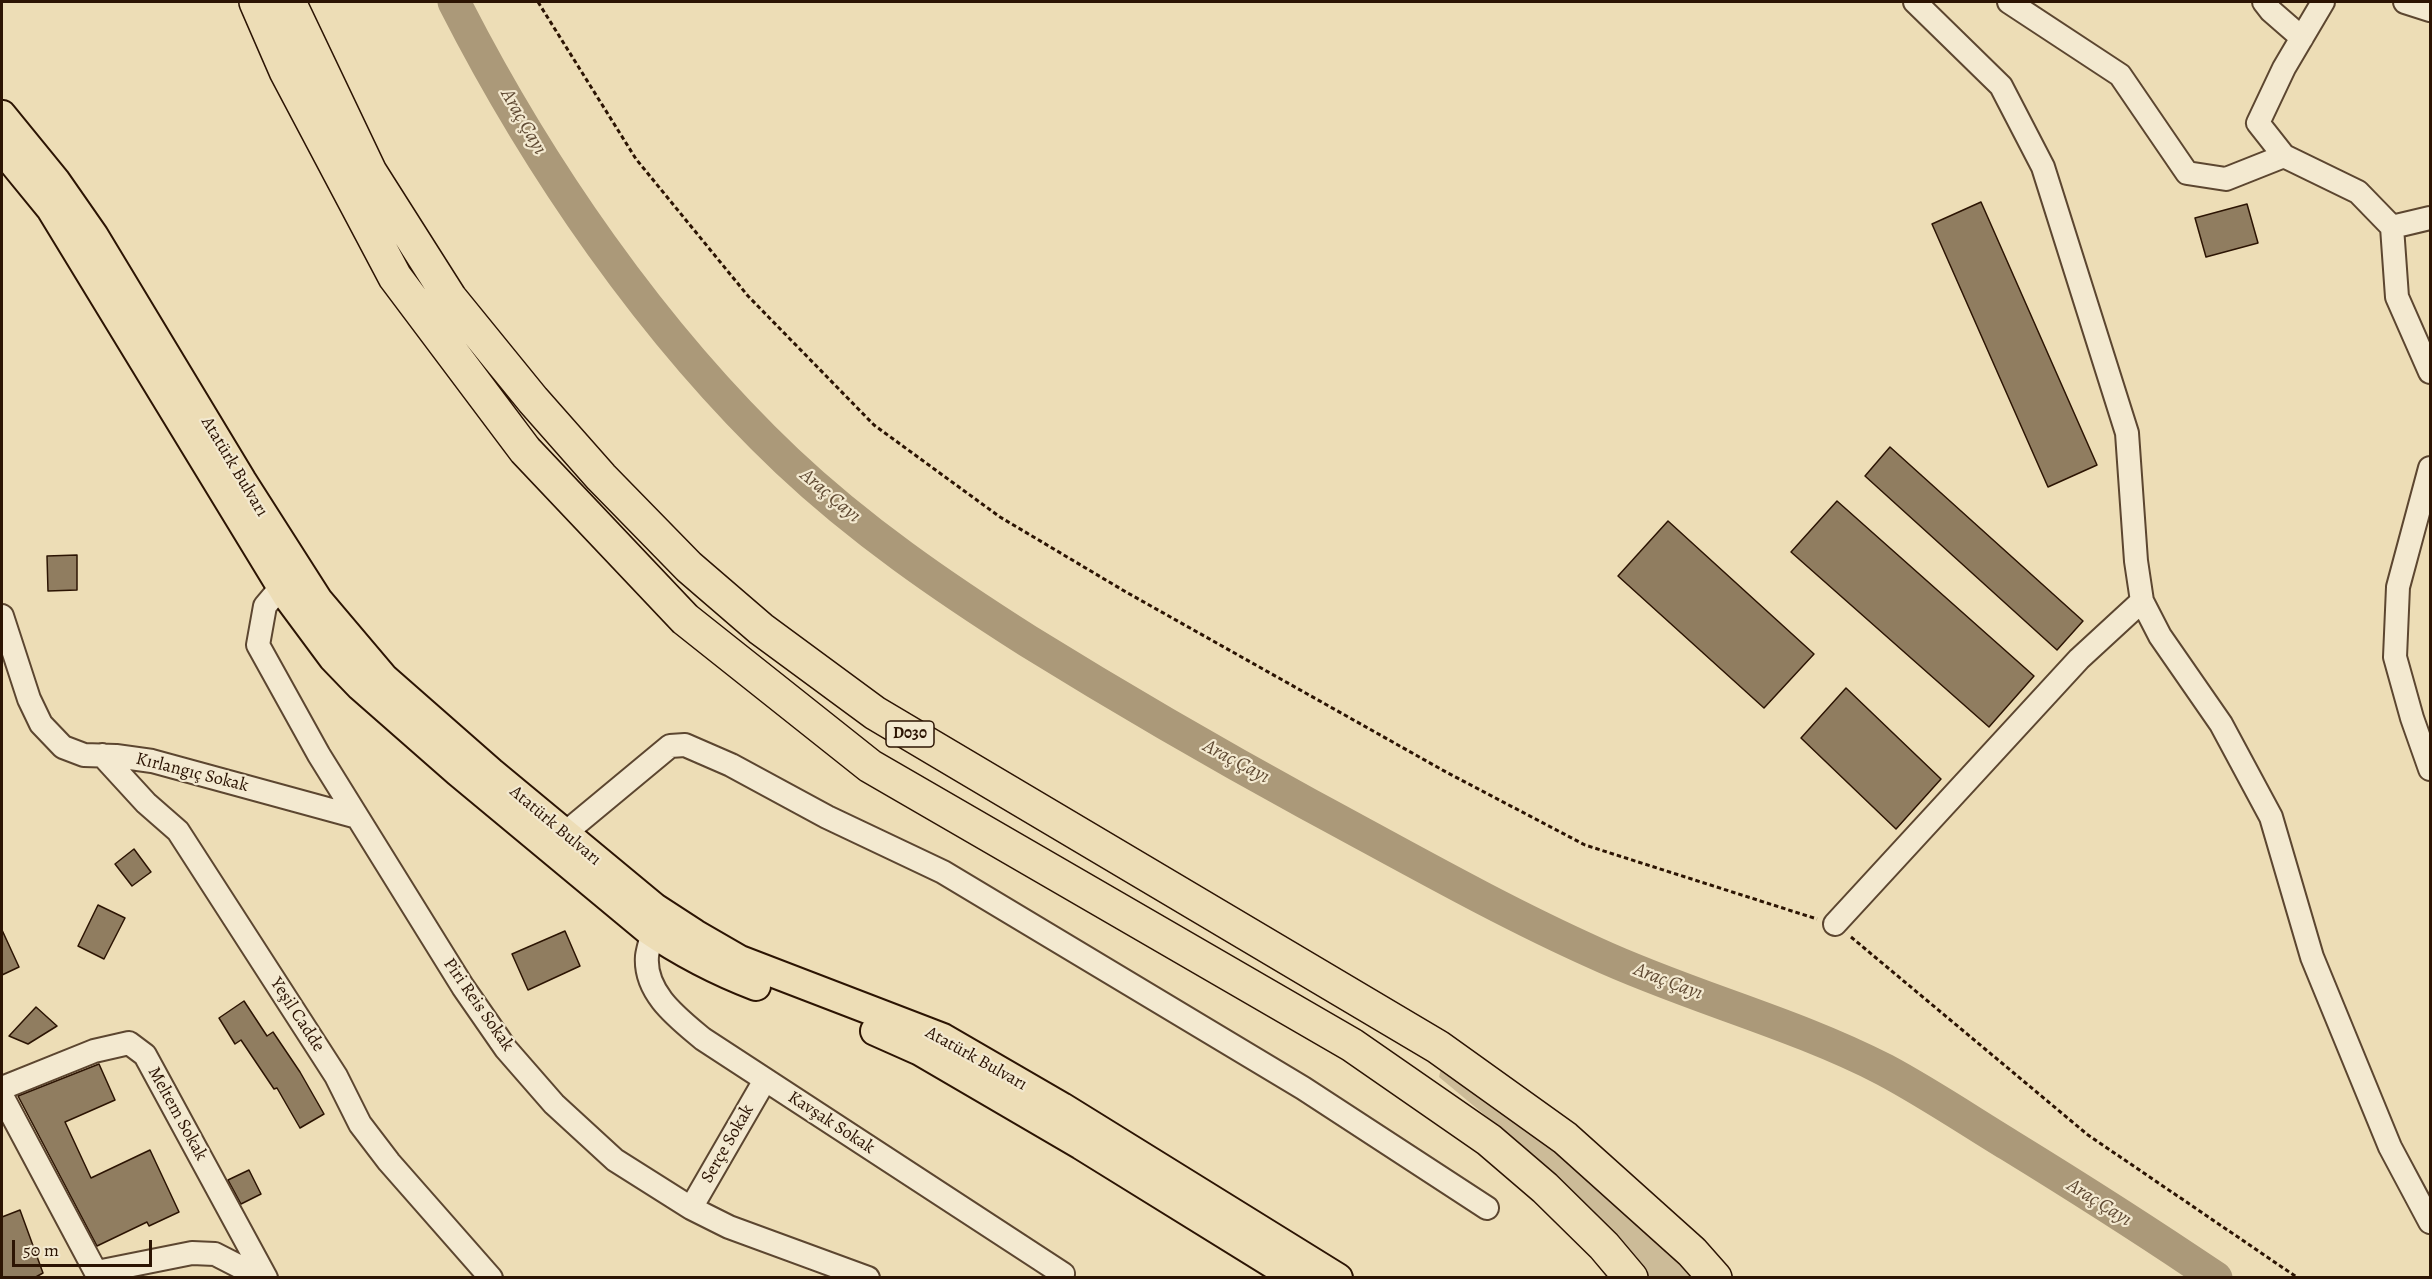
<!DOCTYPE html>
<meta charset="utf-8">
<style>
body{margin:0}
#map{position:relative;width:2432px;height:1279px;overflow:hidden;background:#edddb6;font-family:Alegreya,serif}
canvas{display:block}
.frame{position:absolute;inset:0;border:3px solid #2c1403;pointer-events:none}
.scale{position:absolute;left:12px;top:1240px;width:140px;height:27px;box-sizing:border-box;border:3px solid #2c1403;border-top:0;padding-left:8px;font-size:18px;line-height:21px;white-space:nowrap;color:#2c1403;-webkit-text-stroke:4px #f3e9d0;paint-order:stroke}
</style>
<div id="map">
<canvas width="2432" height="1279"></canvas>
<div class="frame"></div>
<div class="scale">50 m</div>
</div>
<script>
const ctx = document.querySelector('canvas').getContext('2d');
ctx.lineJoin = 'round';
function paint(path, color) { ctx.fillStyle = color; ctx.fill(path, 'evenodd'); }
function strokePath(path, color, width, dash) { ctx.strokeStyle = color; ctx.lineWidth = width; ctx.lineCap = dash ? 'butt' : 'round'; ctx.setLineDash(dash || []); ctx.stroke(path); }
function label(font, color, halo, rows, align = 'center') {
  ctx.font = font + ' Alegreya,serif'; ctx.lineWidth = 4.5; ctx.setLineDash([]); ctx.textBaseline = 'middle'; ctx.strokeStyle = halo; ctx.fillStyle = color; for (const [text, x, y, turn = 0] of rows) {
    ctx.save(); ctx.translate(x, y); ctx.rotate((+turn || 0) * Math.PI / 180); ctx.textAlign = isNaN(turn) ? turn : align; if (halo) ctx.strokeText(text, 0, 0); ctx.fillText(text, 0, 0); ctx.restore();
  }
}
paint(new Path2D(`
 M1441 1068 1553 1149 1668 1253 1691 1277H1648L1638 1264 1533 1155 1439 1077Z`), '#ccbb98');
strokePath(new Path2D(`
 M454 2C538 167 652 333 787 461 860 530 943 587 1028 641 1120 698 1213 752 1308 804 1403 855 1497 909 1595 953 1690 997 1792 1022 1885 1070 1928 1093 1968 1120 2009 1145 2079 1188 2148 1232 2216 1278`), '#ab9979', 33);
const building = new Path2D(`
 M1981 202 2097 465 2048 487 1932 224Z
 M2247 204 2258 243 2206 257 2195 218Z
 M1890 447 2083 621 2057 650 1865 476Z
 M1837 501 2034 676 1989 727 1791 552Z
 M1668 521 1814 654 1764 708 1618 576Z
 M77 555V590L48 591 47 556Z
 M1846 688 1941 779 1896 829 1801 738Z
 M134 849 151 872 132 886 115 864Z
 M98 905 125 918 104 959 78 946Z
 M2 930 19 967 2 975Z
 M565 931 580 966 528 990 512 954Z
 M244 1001 267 1036 273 1032 300 1072 324 1114 300 1128 277 1088 274 1089 241 1040 235 1044 219 1018Z
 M36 1007 57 1026 28 1044 9 1036Z
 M99 1064 115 1100 65 1122 91 1178 150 1150 179 1212 149 1226 147 1222 97 1246 18 1096Z
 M249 1170 261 1194 241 1204 228 1180Z
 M20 1210 43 1273 34 1278H2V1217Z`);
paint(building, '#907d60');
strokePath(building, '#2c1403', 1.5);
const minor = new Path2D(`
 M1915 2 2001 86 2043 167 2127 433 2136 561 2142 601 2160 636 2221 724 2271 817 2312 957 2390 1147 2430 1222
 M2009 2 2120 75 2187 173 2226 179 2284 156
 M2264 2 2271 11 2302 38
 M2323 2 2284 68 2258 123 2284 156 2358 192 2392 227 2397 297 2430 372
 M2405 2 2430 10
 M2392 227 2430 218
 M2430 468 2398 587 2395 657 2412 718 2430 769
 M281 587 265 606 258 645 319 755 463 987 506 1049 554 1104 615 1160 691 1208 729 1227 868 1278
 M2 616 29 699 41 724 63 747 84 755 116 756 152 761 357 817
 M102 755 146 803 178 831 336 1076 360 1124 389 1162 491 1278
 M564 834 670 746 685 745 731 765 827 817 943 872 1303 1088 1487 1208
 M1835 924 2079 659 2142 601
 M652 933C651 940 648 949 647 956 644 993 678 1018 703 1039L1063 1274 1062 1278
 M2 1088 94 1051 129 1043 145 1055 266 1278
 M2 1096 99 1278
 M691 1208 765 1080
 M97 1272 192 1253 215 1254 262 1278`);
const major = new Path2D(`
 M2 115 55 180 94 236 242 481 318 600 384 678 491 772 655 908 695 934 740 960 943 1038 1062 1107 1338 1278
 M2 149 51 209 287 596 333 658 360 686 458 772 647 929C682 953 717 971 756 986
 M875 1031 920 1051 1081 1145 1296 1278`);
const highway = new Path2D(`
 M256 2 286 71 395 277 525 450 685 619 870 766 1352 1045 1489 1140 1545 1188 1604 1246 1631 1278
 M289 2 370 172 450 298 533 400 601 477 689 567 761 629 875 713 1438 1047 1565 1138 1692 1252 1715 1278`);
strokePath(minor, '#5c4630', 26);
strokePath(major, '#2c1403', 32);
strokePath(highway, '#2c1403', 36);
strokePath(new Path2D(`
 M538 2 636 159 748 296 874 425 1000 517 1126 592 1446 772 1585 845 1817 919
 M1851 937 2088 1135 2298 1278`), '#2c1403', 3, [4.5, 3]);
strokePath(minor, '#f3e9d0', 22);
strokePath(major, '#edddb6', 28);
strokePath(highway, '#edddb6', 33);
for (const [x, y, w] of [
 [910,734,48]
]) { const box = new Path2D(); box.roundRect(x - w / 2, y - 13, w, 26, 4.5); ctx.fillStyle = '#f3e9d0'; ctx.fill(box); strokePath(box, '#2c1403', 1.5); }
label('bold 16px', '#2c1403', null, [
 ["D030",910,734]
]);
label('18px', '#2c1403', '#f3e9d0', [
 ["Atatürk Bulvarı",234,467,59],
 ["Kırlangıç Sokak",192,773,14],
 ["Atatürk Bulvarı",555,826,40],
 ["Piri Reis Sokak",478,1005,55],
 ["Yeşil Cadde",297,1015,57],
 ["Atatürk Bulvarı",976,1059,29],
 ["Meltem Sokak",177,1114,61],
 ["Kavşak Sokak",831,1123,33],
 ["Serçe Sokak",728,1144,-60]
]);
label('italic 20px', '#5f4932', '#f3e9d0', [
 ["Araç Çayı",523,122,60],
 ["Araç Çayı",830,496,40],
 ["Araç Çayı",1236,762,28],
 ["Araç Çayı",1668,982,21],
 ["Araç Çayı",2099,1203,32]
]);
</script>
